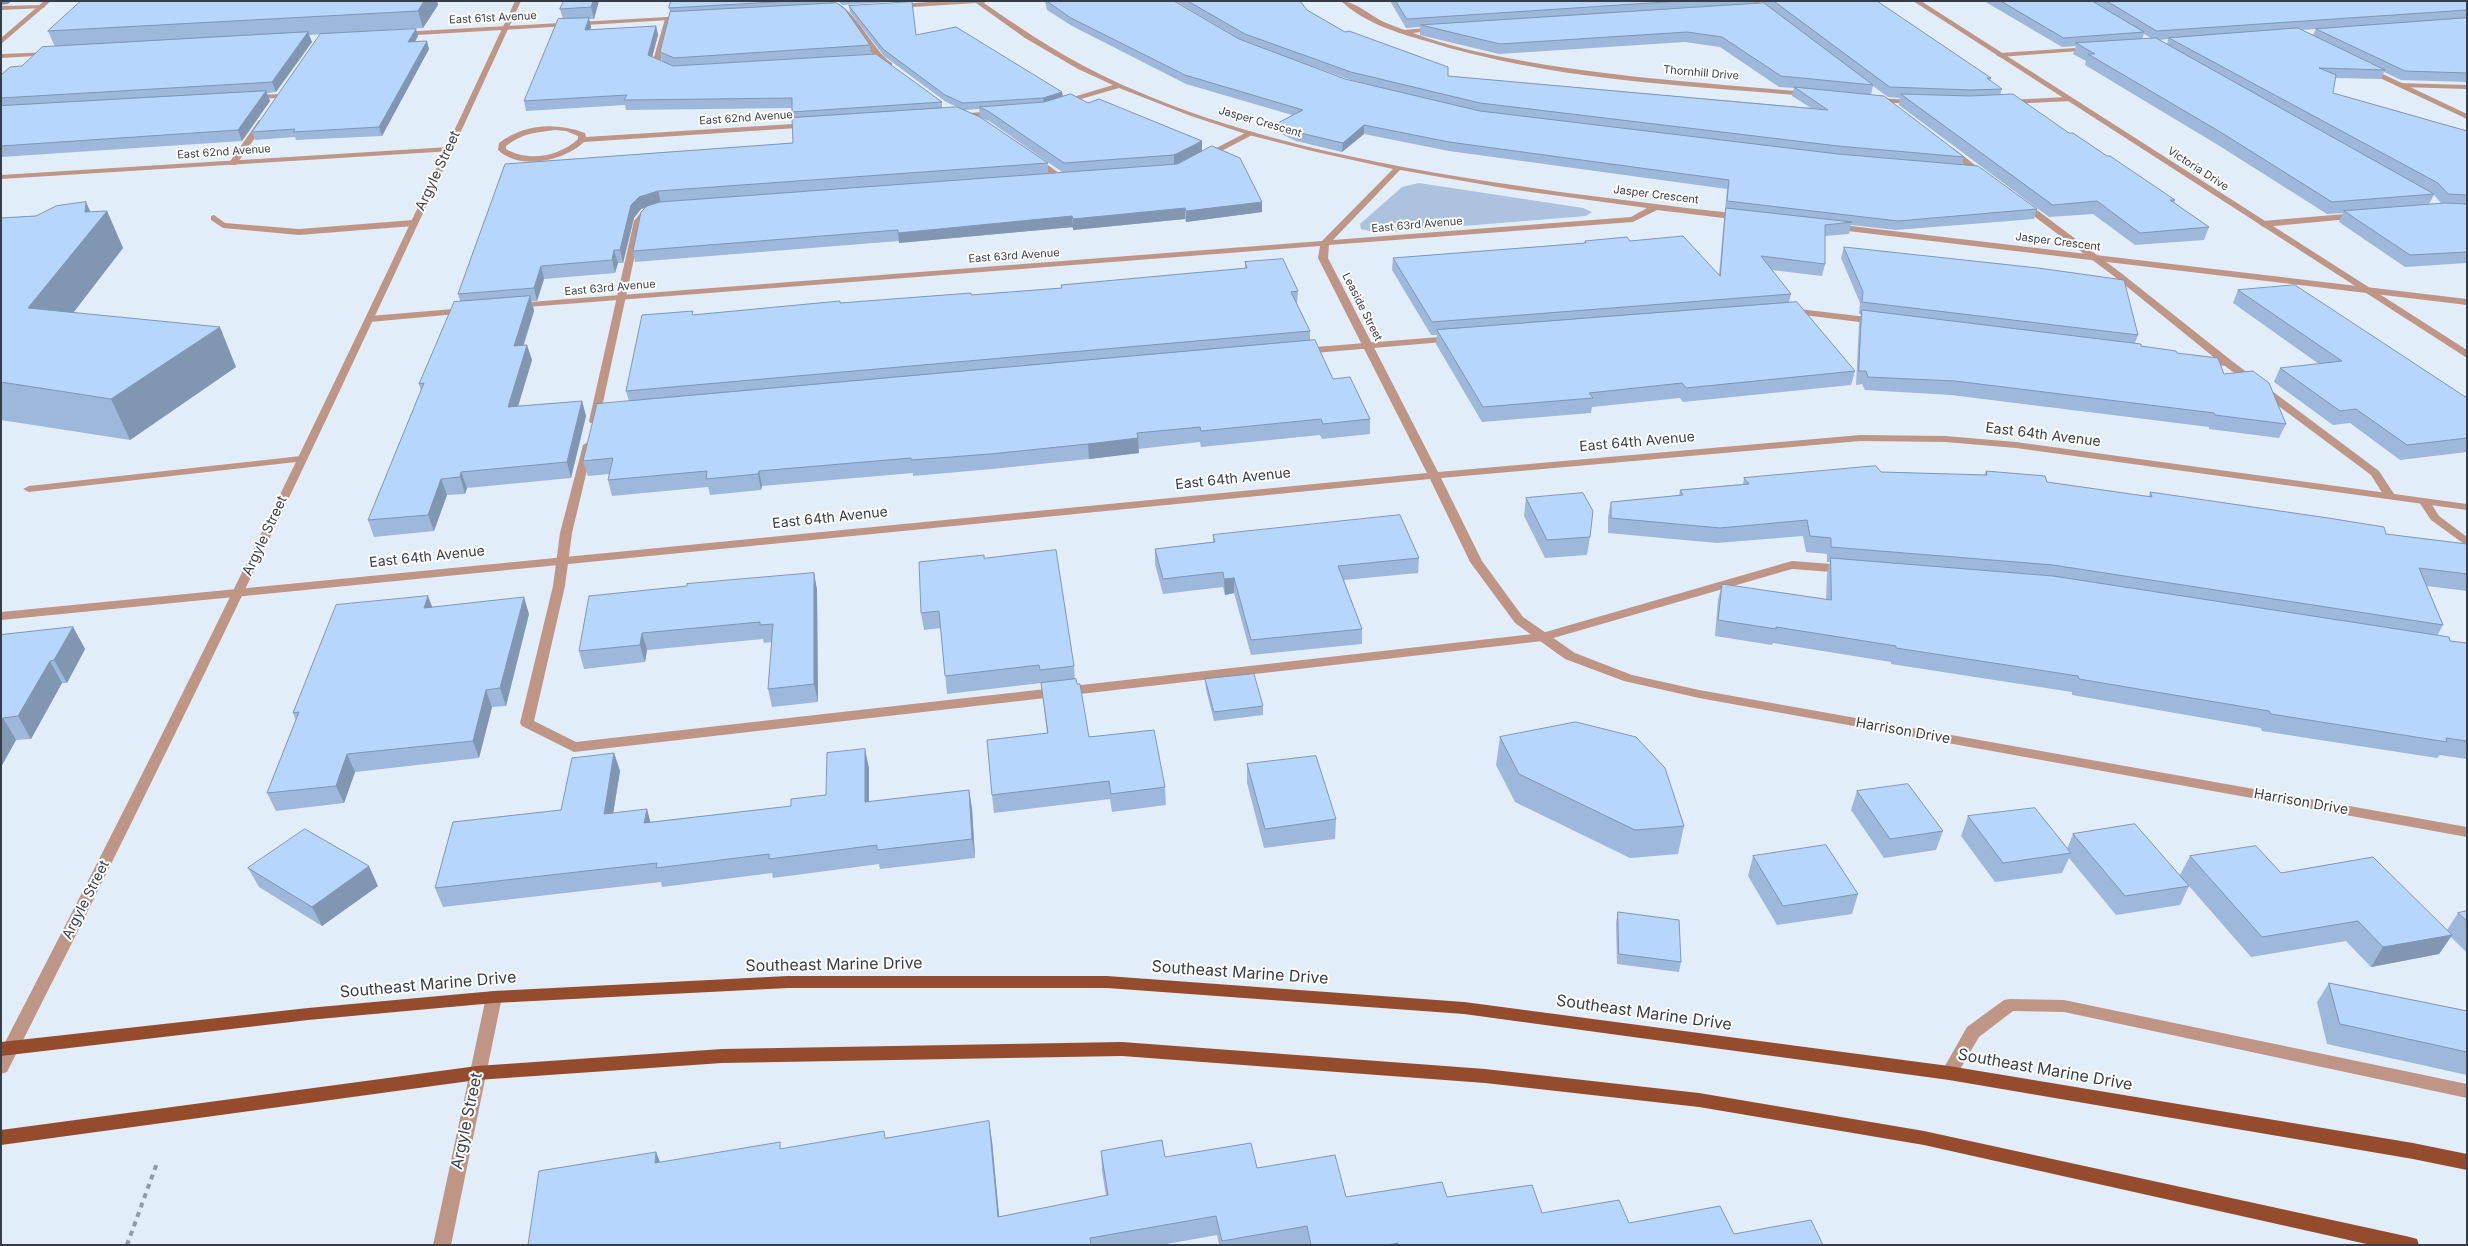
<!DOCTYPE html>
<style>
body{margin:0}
#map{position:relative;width:2468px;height:1246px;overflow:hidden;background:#e2edfa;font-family:Inter,sans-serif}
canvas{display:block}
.frame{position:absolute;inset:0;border:2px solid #373d46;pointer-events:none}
</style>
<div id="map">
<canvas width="2468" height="1246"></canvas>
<div class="frame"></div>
</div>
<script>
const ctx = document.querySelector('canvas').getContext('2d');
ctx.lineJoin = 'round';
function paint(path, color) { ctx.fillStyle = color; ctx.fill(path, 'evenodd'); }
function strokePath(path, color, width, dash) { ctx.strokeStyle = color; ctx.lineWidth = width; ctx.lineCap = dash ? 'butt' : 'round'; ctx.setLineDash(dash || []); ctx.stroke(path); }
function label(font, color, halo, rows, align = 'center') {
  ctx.font = font + ' Inter,sans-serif'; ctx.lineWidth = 4; ctx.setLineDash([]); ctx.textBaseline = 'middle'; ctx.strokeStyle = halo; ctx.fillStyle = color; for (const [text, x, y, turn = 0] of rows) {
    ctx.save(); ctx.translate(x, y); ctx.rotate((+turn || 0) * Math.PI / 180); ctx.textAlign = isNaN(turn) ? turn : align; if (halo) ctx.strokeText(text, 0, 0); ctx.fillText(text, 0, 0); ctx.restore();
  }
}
paint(new Path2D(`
 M1419 183 1583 208 1592 212 1586 216 1378 233 1361 229 1360 224 1402 187Z`), '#adc2de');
strokePath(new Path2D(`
 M127 1245 157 1163`), '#919aa5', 4, [5, 5]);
paint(new Path2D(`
 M828 1C853 1 871 50 892 63V67C875 68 858 31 848 19 842 13 834 8 828 1Z
 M1751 1H1758L1773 14 1768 15Z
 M45 5V7L43 8 1 10V6Z
 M668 17 671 19 660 63 670 68 666 70 652 64 665 19Z
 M1437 27 1439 28V30L1404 34 1401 32 1404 30Z
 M2398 83 2467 85V89L2401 87 2397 85Z
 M284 94 285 96 281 98 251 99 247 97 251 95Z
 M259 120 266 122 236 165H230L229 163Z
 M1249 131 1256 133 1208 158 1201 156Z
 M1947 148H1953L1988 175 1981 177 1947 152Z
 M1032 158H1038L1066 178 1059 180 1032 162Z
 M2019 201H2025L2121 273 2232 361 2379 471 2396 497 2394 499H2386L2371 475 2225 366 2199 362 2198 360 2203 357 2216 359 2115 277 2019 205Z
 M652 208 655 209V213L648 215 642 222 599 421 598 423H590L589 421 634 221 642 211Z
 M2357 213 2360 214V218L2263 227 2259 224 2263 221Z
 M214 215 225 223 299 229 413 220 417 223 413 226 299 235 223 228 211 220V216Z
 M1791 308 1875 318 1880 321 1875 324 1788 313 1786 311Z
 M1452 336 1457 339 1455 341 1303 354 1298 351 1303 348Z
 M588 442 593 445 572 533 565 586 534 721 576 742 1542 633 1792 561 1845 565 1851 569 1845 573 1792 569 1543 641 574 752 522 726 520 723 553 586 560 533 583 445Z
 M301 456 306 459 305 461 29 492 23 489 29 486Z
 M2425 499 2429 500 2439 516 2467 537V546L2431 520 2419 502Z
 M2010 999 2064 1000 2467 1084V1098L2064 1012 2013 1011 1979 1037 1955 1078 1949 1080 1943 1078 1941 1073 1967 1027 2004 1000Z`), '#bf9685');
paint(new Path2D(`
 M44 1H51L1 44V38Z
 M945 1H987L984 3C1016 25 1048 47 1082 65 1226 141 1400 169 1560 192 1600 197 1640 202 1679 207 1700 210 1722 211 1743 215V219L1740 220 1657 210 1633 222 1329 245 1328 258 1438 472 1860 435 1945 436 2016 442 2467 504V510L2016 448 1945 442 1860 441 1441 478 1482 561 1523 617 1575 653 1632 675 1699 690 2467 827V837L1699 698 1624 681 1565 659 1515 623 1470 562 1430 479 1 620V612L1427 473 1318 258 1320 246 514 308 512 306 517 303 1322 241 1393 169 1312 151 1249 135 1191 116 1119 88 1060 105V101L1113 85 1078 69 1025 38 976 3 897 8 894 6 897 4ZM1400 170 1509 189 1647 208 1631 217 1333 240Z
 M1341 1C1355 1 1371 16 1384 22 1413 34 1444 44 1474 51 1584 76 1696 82 1808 92L1812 94 1808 96C1679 85 1550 80 1426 41 1397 33 1363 22 1341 1Z
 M685 16 687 17V19L400 36 397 34 400 32Z
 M2090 47 2092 48V50L2000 57 1996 55 2000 53Z
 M53 52 55 53 51 55 1 58V54Z
 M2368 67 2467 114V119L2365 71 2364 69Z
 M2068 97 2072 99 2071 101 2008 104 2004 102 2008 100Z
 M1872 98 1915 100 1919 102 1915 104 1875 102H1872Z
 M996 111H999V115L956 118 952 116 956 114Z
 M809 123H812V127L584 142C564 161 520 171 498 150L499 143C524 124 556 122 585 133L586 137ZM555 130 566 131 578 136V139C559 157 528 162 506 149V146C523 133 534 133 555 130Z
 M449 147 453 149 452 151 1 179V175Z
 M1834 224 2467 299V305L1831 229V225Z
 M465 308 468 309V313L370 322 365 319 370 316Z
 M494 991 500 993 502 997 451 1245H433L486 997 488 993Z`), '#bf9685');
paint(new Path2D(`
 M515 1H521C356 361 186 719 7 1072L1 1074V1050C181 705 350 354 515 1Z
 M1913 1H1921L2467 350V358Z`), '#bf9685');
paint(new Path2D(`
 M788 976H1107L1464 1002 1949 1066 2413 1143 2467 1154V1170L2413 1159 1949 1080 1464 1014 1107 988H788L494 1003 308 1020 1 1056V1042L308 1008 494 991Z
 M1122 1042 1485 1069 1699 1093 1924 1131 2410 1237 2417 1239 2419 1245H2371L1924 1145 1699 1107 1485 1083 1122 1056 722 1063 477 1080 1 1145V1130L477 1066 722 1049Z`), '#944c2d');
paint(new Path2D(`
 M81 1H437L438 5 423 28 309 35 312 42 276 92 267 93 270 101 242 141 1 157V75L22 66 55 47 48 31Z
 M599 1 594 19H589L591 27 590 30 656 26 658 35 652 57 662 62 660 52 670 12 669 8 671 1H830V3L870 45 871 54 942 102V108L957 107 946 102 884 56 850 12 849 6 916 35 1062 92 1063 96 1088 103 1202 141V151L1262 212 1186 222 1185 219 1073 230V227L899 243V241L635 262 633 251 645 208 641 209 634 218 623 263H618L615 273 544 279 537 301H532L534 311 524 345H527L532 360 518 406 582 401 586 416 571 478 467 488 465 494 447 495 434 531 374 537 368 520 421 391 419 384 460 301 458 294 505 164 793 143V118L792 108 626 110 625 105 526 111 524 101 563 19 560 9ZM979 109 980 117 965 110ZM981 118 989 121 1062 172 1048 173V163Z
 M838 1H906L842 5Z
 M1045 1H1174L1242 40 1175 1H1300L1307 10 1345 32 1448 76 1811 108 1792 96 1794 88 1779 87 1720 47 1685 42 1499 54 1420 35V27L1406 28 1390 1H1754V4L1764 3 1761 1H1877L1991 78 1990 81 2002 89 2000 95 2069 133 2107 156 2175 200 2174 203 2209 227 2204 240 2135 245 2093 214 2049 217 1899 105 1900 98 1888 97 1873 86 1871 95 1964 157 1962 164 2037 209 2034 219 1896 230 1851 225 1849 234 1825 236V264L1822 276 1772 270 1791 294 1789 302 1855 371 1851 385 1683 402 1680 398 1592 407 1591 413 1482 422 1436 344 1437 335H1431L1392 270 1393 258 1584 243 1585 241H1630L1719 274 1724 220 1726 211 1725 210 1727 189 1449 151 1364 134 1342 152 1296 141 1277 132 1278 123 1292 115 1186 84 1072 26 1047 10ZM1283 56 1351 80 1389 90 1345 79Z
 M1984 1H2467V82L2401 80 2384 72 2381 79 2335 78 2333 93 2467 131V263L2405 267 2339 222 2343 213 2327 214 2218 145 2085 65 2086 61 2073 54 2076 46 2062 47ZM2316 29 2313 35 2301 30ZM2144 34 2151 38 2142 39ZM2168 39 2167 44 2160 40ZM2434 195 2441 203 2429 204Z
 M418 36 415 42 429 49 382 136 296 140 295 137 255 140 252 132Z
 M107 211 123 248 73 312 236 367 130 440 1 420V218Z
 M1844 247 2138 335 2135 343 2141 346 2177 353 2224 374 2286 424 2279 438 2209 429V427L1951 395 1865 390 1862 384 1856 385 1859 324 1861 314H1859L1860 303 1841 258Z
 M1245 262 1298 291 1297 304 1310 331V341L1333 379 1370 419V434L1322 439 1320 435 1201 447 1200 442 1138 449 1139 453 1089 459 992 469 913 476V473L762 486 761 490 710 495 708 487 612 496 608 480 609 474 588 476 583 461 629 401 626 391 694 315 840 303 971 295 1062 288 1245 268Z
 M2238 290 2467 398V452L2400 460 2350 423 2333 425 2274 382 2280 368 2319 364 2233 303Z
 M1986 471 2047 482 2149 497 2150 492 2386 534 2467 544V591L2427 586 2443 625 2437 636 2450 641 2467 643V759L2440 755 2437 758 2262 731 2261 728 2072 695V692L1891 664V662L1773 643 1772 645 1715 636 1718 600 1722 584 1826 600 1827 574 1830 562H1827V554L1806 552 1803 536 1717 543 1608 533V517L1611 502 1679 496 1680 490 1743 484 1744 478 1881 472 1984 475Z
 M1526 498 1590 537 1587 555 1545 558 1524 516Z
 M1213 535 1419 558 1418 573 1344 580 1362 629V644L1251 655 1234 593 1225 595 1223 587 1163 594 1155 564V549L1213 542Z
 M984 558 1074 666 1075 679 1089 737 1165 787 1166 805 1112 812 1110 799 994 813 992 795 1047 733 1041 683 947 694 941 628 924 630 921 613Z
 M814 573 817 590 818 702 772 707 768 689 772 642 764 643 763 639 647 650 645 662 584 669 579 651Z
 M432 607 529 614 506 706 492 707 479 758 355 772 344 803 276 811 267 793 296 720 293 713Z
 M73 627 85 649 67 683H62L31 739 16 740 1 767V635Z
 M1205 679 1263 706V715L1214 721 1206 689Z
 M1500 737 1684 826 1678 854 1630 858 1515 802 1496 765Z
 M614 753 620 771 613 813 651 822 791 806 826 795 869 768V802L969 790 972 809 975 858 880 869 879 864 773 878 772 873 662 887 661 882 443 907 435 888 561 810Z
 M1247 764 1336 819 1335 839 1264 848 1247 783Z
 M1857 791 1943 831 1936 850 1884 858 1851 810Z
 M1968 816 2067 849 2073 834 2180 875 2190 856 2281 873 2447 930 2458 913 2467 911V953L2451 937 2439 954 2371 967 2346 941 2251 957 2189 886 2180 905 2116 915 2069 858 2062 873 1995 882 1961 836Z
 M1753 856 1858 894 1852 914 1777 925 1748 876Z
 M248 868 378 886 322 926 259 887Z
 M1618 912 1681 962 1679 972 1617 964 1616 922Z
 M2329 983 2467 1011V1075L2327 1044 2317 1002Z
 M886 1138 992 1141 999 1217 1106 1196 1102 1171 1101 1151 1165 1157 1257 1168 1346 1197H1447L1542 1213 1823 1245H1219L1217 1235 1161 1245H528L656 1152 660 1162 782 1149Z`), '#9db8da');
paint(new Path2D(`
 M1 1H12L8 4 1 5Z
 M424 1H437L438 5 423 28 418 11Z
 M593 1H599L594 19 591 7Z
 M589 18 591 27 587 39 585 30Z
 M656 26 658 35 650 65 648 55Z
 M416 29 418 36 410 50 408 42Z
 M308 32 312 42 276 92 272 82Z
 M427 41 429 49 382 136 379 127Z
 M266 91 270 101 242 141 238 130Z
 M1062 92 1063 99 1044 105 1043 98Z
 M1364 125V134L1342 152 1343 143Z
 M1202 141V152L1174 166V155Z
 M658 191 661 203 641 209 634 218 623 263 620 250 631 205 639 197Z
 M86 202 96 224 107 211 123 248 47 347 28 308 85 212Z
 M1262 202V212L1186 222V211Z
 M1185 208V219L1073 230V219Z
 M1072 216 1073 227 899 243 898 233Z
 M614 250 618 263 615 273 612 260Z
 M541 266 544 279 537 301 534 288Z
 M530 296 534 311 518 361 514 346Z
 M220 327 236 367 130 440 111 399Z
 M527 345 532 360 513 423 508 407Z
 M582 401 586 416 571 478 567 462Z
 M1138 438 1139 453 1089 459 1088 444Z
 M759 471 762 486 761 490 758 474Z
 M461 472 467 488 465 494 460 477Z
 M441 479 447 495 434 531 428 515Z
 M814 573 817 590 818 702 814 684Z
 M1234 578V593L1225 595 1224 579Z
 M428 596 434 612 424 608Z
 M524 597 529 614 506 706 500 688Z
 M73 627 85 649 67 683 54 660Z
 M642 633 647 650 645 662 640 645Z
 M50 661 62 683 31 739 18 716Z
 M486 690 492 707 479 758 473 741Z
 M3 718 16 740 1 767V720Z
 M865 749 869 768V821L865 802Z
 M614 753 620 771 610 833 604 814Z
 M347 754 355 772 344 803 336 786Z
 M969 790 972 809 975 858 972 839Z
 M647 809 652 828 644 823Z
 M369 866 378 886 322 926 312 907Z
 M2452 935 2439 954 2371 967 2383 947Z
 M989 1121 992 1141 1001 1236 998 1217Z
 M656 1152 663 1171 655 1163Z`), '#8096b1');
const building = new Path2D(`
 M81 1H424L418 11 48 31Z
 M564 1H593L591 7 560 9Z
 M671 1H792L669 8Z
 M1047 1H1174L1239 39 1345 79 1480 111 1838 154 1978 166 2037 209 1898 221 1727 201 1729 180 1449 142 1364 125 1343 143 1296 132 1278 123 1303 110 1185 75 1071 18Z
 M1188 1H1300L1307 10 1345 32 1349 31 1448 67V76L1828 110 1794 87 1884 96 1964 157 1838 146 1480 103 1351 72 1245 34Z
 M1396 1H1681L1407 19Z
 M1774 1H1877L1991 78H1987L2002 89 1970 90 1890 87Z
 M2001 1H2092L2144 32 2064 38Z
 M2107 1H2467V10L2157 31Z
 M912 2 916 35 956 27 1062 92 1043 98 963 103 945 95 883 49 849 6Z
 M837 3 845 9 870 45 674 58 660 52 670 12Z
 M1764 3 1873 85 1781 76 1722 37 1687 32 1500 44 1421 25Z
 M589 18 585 30 656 26 648 55 673 66 876 54 942 102 792 112V98L624 100 627 95 524 101 558 19Z
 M2467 18V73L2405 71 2316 29Z
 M2298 28 2385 70 2319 68 2336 75 2333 93 2467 131V195L2448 194 2438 183 2169 38Z
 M416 29 408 42 427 41 379 127 293 132 295 129 252 132 320 34Z
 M308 32 272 82 1 98V75L10 67 22 66 42 47Z
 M2156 38 2434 194 2332 202 2222 133 2088 54H2095L2076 43Z
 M266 91 238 130 1 146V106Z
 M1071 94 1088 103 1099 99 1202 141 1174 155 1064 163 988 111 979 107 1044 102Z
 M1901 94 1970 96 2013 94 2069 133H2073L2107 156H2110L2175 200H2170L2209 227 2140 233 2097 201 2053 205Z
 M957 107 980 117 1048 163 658 191 639 197 631 205 620 250H614L612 260 541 266 534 288 458 294 505 164 793 143 792 118Z
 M1212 146 1240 158 1262 202 1186 211 1185 208 1073 219 1072 216 898 233V230L633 251 641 212 647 206 660 202 1177 164Z
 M86 202 85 212 107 211 28 308 220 327 111 399 1 382V218L36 216 56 206Z
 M2445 203 2467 204V252L2410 255 2344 211Z
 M1726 208 1852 222 1825 225V264L1761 256 1791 294 1432 322 1393 258 1586 243 1585 241 1627 237 1630 241 1683 236 1720 276Z
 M1844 247 2038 268 2124 280 2138 335 1862 302 1863 292Z
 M1283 259 1298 291 1291 292 1310 331 626 391 642 315 693 311 692 315 840 301V303L971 293V295L1062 288 1061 285 1247 268 1245 262Z
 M2295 285 2467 398V438L2407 445 2356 409 2340 411 2280 368 2342 361 2238 290Z
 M530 296 514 346 527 345 508 407 582 401 567 462 461 472 460 477 441 479 428 515 368 520 424 383 419 384 454 302Z
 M1797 302 1855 371 1686 388 1682 383 1589 393 1593 398 1483 407 1437 330Z
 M1862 310 2141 344V346L2176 351 2177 353 2218 358 2224 374 2253 371 2269 383 2286 424 2215 415 2214 413 1955 381 1868 377 1866 371H1859Z
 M1315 340 1333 379 1350 377 1370 419 1323 424 1321 419 1201 431 1200 427 1137 433 1138 438 1088 444 990 454 911 460V458L759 471 758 474 706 479 707 471 608 480 613 458 583 461 597 404Z
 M1876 466 1881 472 1987 475 1986 471 2045 476 2047 482 2152 497 2150 492 2328 518 2384 527 2386 534 2467 544V574L2419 568 2443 625 2053 565 1831 547V538L1810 536 1807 520 1720 528 1611 518V502L1683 495 1680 490 1749 484 1744 478Z
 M1583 493 1593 511 1590 537 1547 540 1526 498Z
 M1400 515 1419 558 1338 566 1362 629 1251 640 1234 578 1224 579 1223 572 1163 579 1155 549 1215 542 1213 535Z
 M1056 550 1074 666 1040 670 1039 665 945 676 939 611 921 613 919 562 984 555V558Z
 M1831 558 2053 576 2449 637 2450 641 2467 643V741L2446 738 2447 742 2271 714 2269 711 2079 679 2078 676 1896 648V646L1776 627V629L1718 620 1722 584 1831 600Z
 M814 573V684L768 689 773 624 760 625V622L642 633 640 645 579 651 589 596 687 586V584Z
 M428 596 424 608 524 597 500 688 486 690 473 741 347 754 336 786 267 793 299 712 293 713 336 605Z
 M73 627 54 660 50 661 18 716 3 718 1 720V635Z
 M1254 674 1263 706 1214 712 1205 679Z
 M1076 679 1077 684H1080L1089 737 1154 730 1165 787 1111 794 1109 781 992 795 987 740 1048 733 1041 683Z
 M1576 722 1636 737 1665 768 1684 826 1635 830 1519 774 1500 737Z
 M865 749V802L969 790 972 839 877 850V845L769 859V854L656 868 657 863 435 888 453 822 561 810 572 758 614 753 604 814 647 809 644 823 791 806V799L826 795 827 753Z
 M1316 756 1336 819 1265 829 1247 764Z
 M1908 784 1943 831 1890 839 1857 791Z
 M2035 808 2071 853 2003 863 1968 816Z
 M2135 824 2189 886 2125 896 2073 834Z
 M305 829 369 866 312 907 248 868Z
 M1826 845 1858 894 1783 906 1753 856Z
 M2256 846 2281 873 2373 857 2452 935 2383 947 2358 921 2262 937 2190 856Z
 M2467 911V921L2458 913Z
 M1618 912 1679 920 1681 962 1619 954Z
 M2329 983 2467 1011V1052L2340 1024Z
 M989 1121 998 1217 1108 1195 1101 1151 1162 1140 1165 1157 1251 1143 1257 1168 1335 1155 1346 1197 1442 1182 1447 1197 1532 1185 1542 1213 1619 1200 1629 1223 1720 1206 1734 1234 1811 1220 1823 1245H1398V1243L1387 1245H1311L1307 1226 1222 1241 1216 1216 1090 1238 1091 1245H528L539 1171 656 1152 655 1163 780 1142V1149L884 1131 885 1138Z`);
paint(building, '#b7d6fd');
strokePath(building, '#8096b1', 1);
label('11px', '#373d46', '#fff', [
 ["East 61st Avenue",493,18,-3],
 ["Thornhill Drive",1701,73,5],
 ["East 62nd Avenue",746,118,-4],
 ["Jasper Crescent",1260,122,16],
 ["East 62nd Avenue",224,152,-4],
 ["Victoria Drive",2198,169,33],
 ["Jasper Crescent",1656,195,7],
 ["East 63rd Avenue",1417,225,-5],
 ["Jasper Crescent",2058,242,7],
 ["East 63rd Avenue",1014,256,-4],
 ["East 63rd Avenue",610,288,-5],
 ["Leaside Street",1362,307,63]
]);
label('14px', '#373d46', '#fff', [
 ["Argyle Street",438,171,-65],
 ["East 64th Avenue",2043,435,7],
 ["East 64th Avenue",1637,442,-5],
 ["East 64th Avenue",1233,479,-6],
 ["East 64th Avenue",830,518,-6],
 ["Argyle Street",265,536,-65],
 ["East 64th Avenue",427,557,-6],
 ["Harrison Drive",1903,731,10],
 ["Harrison Drive",2301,802,10],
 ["Argyle Street",86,900,-63]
]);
label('16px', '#373d46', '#fff', [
 ["Southeast Marine Drive",834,965,-1],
 ["Southeast Marine Drive",1240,973,4],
 ["Southeast Marine Drive",428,985,-5],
 ["Southeast Marine Drive",1644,1013,8],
 ["Southeast Marine Drive",2045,1070,10],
 ["Argyle Street",467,1121,-78]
]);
</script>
